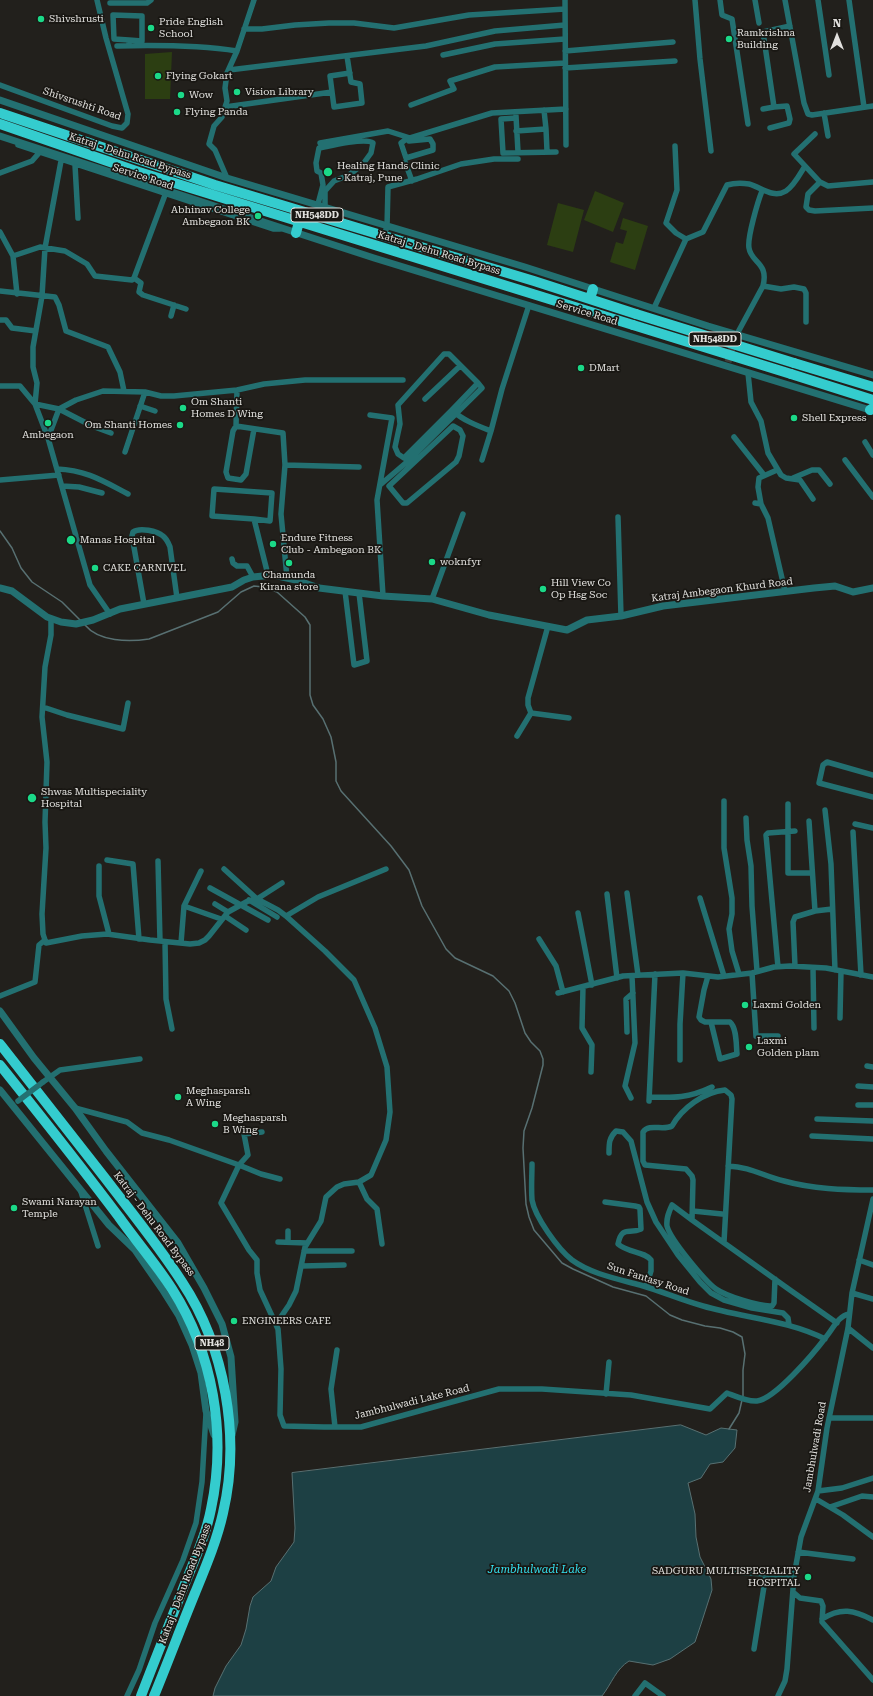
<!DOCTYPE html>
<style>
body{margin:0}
#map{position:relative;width:873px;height:1696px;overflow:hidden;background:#22201c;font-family:"Roboto Serif",serif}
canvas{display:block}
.north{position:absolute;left:817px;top:16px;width:40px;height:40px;-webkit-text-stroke:3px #191713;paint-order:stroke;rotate:0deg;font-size:11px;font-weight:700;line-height:16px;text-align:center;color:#e2e1de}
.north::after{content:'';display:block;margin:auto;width:14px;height:18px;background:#e2e1de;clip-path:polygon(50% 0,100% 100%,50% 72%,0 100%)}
</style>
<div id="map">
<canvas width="873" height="1696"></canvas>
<div class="north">N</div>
</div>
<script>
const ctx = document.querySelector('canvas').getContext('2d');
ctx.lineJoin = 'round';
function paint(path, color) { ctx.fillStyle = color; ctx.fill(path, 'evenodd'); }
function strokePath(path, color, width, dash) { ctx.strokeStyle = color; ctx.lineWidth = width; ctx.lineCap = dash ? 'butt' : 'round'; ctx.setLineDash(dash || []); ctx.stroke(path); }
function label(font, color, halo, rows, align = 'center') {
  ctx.font = font + ' "Roboto Serif",serif'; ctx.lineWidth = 3.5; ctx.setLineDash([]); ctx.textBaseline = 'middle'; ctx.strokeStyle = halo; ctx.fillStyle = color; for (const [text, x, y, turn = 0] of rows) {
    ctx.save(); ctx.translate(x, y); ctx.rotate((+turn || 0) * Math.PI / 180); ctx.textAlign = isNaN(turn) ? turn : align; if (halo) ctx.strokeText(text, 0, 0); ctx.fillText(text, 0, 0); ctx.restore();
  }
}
paint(new Path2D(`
 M172 52 170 99H145V54Z
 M595 191 624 203 613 232 584 220Z
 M558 203 584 210 573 252 547 245Z
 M623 218 648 226 635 270 610 262 616 242 623 244 627 231 620 229Z`), '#2c3e12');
const water = new Path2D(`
 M681 1425 706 1435 721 1428 737 1430 735 1448 723 1462 710 1464 701 1478 688 1483 695 1514 696 1537 700 1557 711 1579 712 1590 701 1624 695 1642 670 1659 653 1665 629 1661C616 1669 612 1683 602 1696H213L215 1688 226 1666 241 1645 246 1629 250 1606 253 1597 271 1581 276 1567 294 1542 295 1528 292 1473Z`);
paint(water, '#1d4044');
strokePath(water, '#587072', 1);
strokePath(new Path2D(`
 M0 531 12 548 21 568 32 582 62 602 81 621
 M85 625C99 642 129 642 149 639L218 612 241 592 254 586 263 587 277 592 305 617 310 625V695L313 705 323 719 331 737 336 762V781L341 791 391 846 409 870 422 906 446 949 455 958 493 976 509 991 515 1003 525 1033 531 1042 540 1051 543 1059V1065L532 1108 524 1131 523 1148 526 1204 529 1217 534 1230 562 1263 573 1269 613 1287 646 1296 670 1315 682 1320 705 1326 720 1328 733 1332 742 1337 745 1354 743 1370V1396
 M729 1429 739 1413 742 1400`), '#587072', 1.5);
strokePath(new Path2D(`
 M728 362 734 341`), '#3f3d39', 7, [7, 3.5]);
strokePath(new Path2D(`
 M565 0 566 145
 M695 0 700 59 711 151
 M720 0 722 15 732 19 748 124
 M755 0 759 23
 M785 0 804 103 808 114 812 115 873 106
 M818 0 829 75
 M849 0 864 107
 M110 3H147L151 0
 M244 29H262L295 25 329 23H354L394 28 469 15 565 9
 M129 40 114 39 113 15 142 16V41L129 40V46
 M117 46C157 45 197 45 237 51
 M565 51 673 42
 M443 55 495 44 565 39
 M347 56 351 82 360 84 362 103 334 107 330 76 350 73
 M565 68 675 61
 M229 70 426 46 495 31 565 25
 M0 85 112 126 122 128 127 123 128 114 106 38 97 0
 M411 105 454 89 450 81 495 67 565 63
 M225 107 332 92
 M763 109 774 107
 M544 110 546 129
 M824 113 828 136
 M516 116 518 152
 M516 118 501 119 503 153 556 152
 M770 128 789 123 790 119 787 106 774 107 763 32 790 26
 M516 131 546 129 547 151
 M815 134 794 154 820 182 828 186 873 182
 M406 138 405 140 401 143 406 158 433 150V144L430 139 409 141
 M320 143 388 131 410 138 492 113 566 109
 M18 145 273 229H280
 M675 146 677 190 666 223 676 233 686 239 703 232 727 185C734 183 742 183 749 184 761 187 773 199 786 191 794 186 800 174 805 166
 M61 161 45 248 42 296 33 347V367L37 383 35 404 48 438 90 585 110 614
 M405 162 412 181
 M75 165 78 218
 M0 173 32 161 39 153
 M227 178 215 150 209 144 214 126 222 117 225 107 227 101 225 88 227 73 237 51 254 0
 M820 182 808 194 806 207 809 210 815 211 873 208
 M318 204 323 185 321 173 317 171 316 163 319 148C330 146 365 137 373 143L371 153 363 164 349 175 334 181 325 191V207
 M0 232 13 256 17 294
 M384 235 387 227 388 187 417 179 461 164 494 159H518
 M13 256 40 247 65 251 87 264 95 276 132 280 134 278 165 195
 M134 278 141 283 139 292 143 295 186 309
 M763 286 781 289 794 287 804 289 806 293V322
 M0 291 55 297 59 305 66 331 108 347 120 372 124 391
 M654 308 686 239
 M171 316 174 305
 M0 320H6L12 328 36 331
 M737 334 763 286C769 262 751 263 749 248 747 238 758 201 762 191
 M748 373 751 402 761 421 768 453 781 475 786 478 800 480 813 499
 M0 386H20L35 404 59 409 92 426 111 433
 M425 399 460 366
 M140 406 155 411
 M452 410 404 458 398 454 395 447 400 424 398 405 444 354H449L478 383 452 410C462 420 478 426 491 431
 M370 415 392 418 377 500 383 596
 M236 426 237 390
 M453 426 460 430 463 436 459 456 456 462 407 503H403L389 486Z
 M254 429 246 474 241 480 228 478 226 472 233 431 236 426 283 433 285 465
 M734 437 764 475
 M48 438 59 409 76 400 103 391 145 392 161 396H174L237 390 264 384 305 380H403
 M865 442 873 455
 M125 452 145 392
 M482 460 491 431 502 389 529 305
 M845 460 873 497
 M57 469C86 470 103 481 128 494
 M793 478 812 470H819L830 484
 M0 480 59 475
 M380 485 408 461 482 388 478 383
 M62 486 79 487 102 493
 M755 503 761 504 768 518 785 591
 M761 504 758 487 759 478 777 470
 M618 517 621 616
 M254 519 270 521 272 493 214 489 212 516 254 519 268 575
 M232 559 233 563 237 566H247L253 577
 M287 578 281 514 285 465 359 467
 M345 591 354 665 367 661 359 593
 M432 599 463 514
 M144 604 132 536 133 532C140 527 157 531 163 536 167 539 168 542 170 547L177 598
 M51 619V635L45 667 42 717 47 762 45 822 46 848 42 914 43 934 46 943 82 936 107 934 150 940 190 944 199 943 205 940 209 936 228 912 248 901 257 899 278 910 286 916 325 951 354 980 375 1028 387 1067 390 1112 386 1140 371 1175 359 1182 344 1184 337 1187 326 1197 321 1221 305 1247 296 1291 289 1305 276 1324
 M43 707 67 715 123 729 128 703
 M531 713 528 705V698L548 626
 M531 713 569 718
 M517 736 531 713
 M873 775 827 762 823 765 819 783 873 797
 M724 801V848L732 898V914L729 929 732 951 739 974
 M788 804V873H812
 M825 810 831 864 835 970
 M746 818 747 840 751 866 752 906 757 971
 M809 821 815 911 832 909
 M855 824 873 828
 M853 832 861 975
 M107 860 133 864 139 939
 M158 861 160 941
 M99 866V896L109 934
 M224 869 257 899 282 883
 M210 888 268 920
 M627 893 638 975
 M607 894 617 978
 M700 898 724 976
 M249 900 277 917
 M215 904 228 912
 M184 906 221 919
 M578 913 592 985
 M225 916 246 930
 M286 916 318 897 386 869
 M539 939 556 966 563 992
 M165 942 166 999 172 1029
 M181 943 184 906 201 871
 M795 966 793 922 795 917 815 911
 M778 967 766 835 768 833 795 831
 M813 968 814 1028
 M752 973 756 1036H778
 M708 976 704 990 699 1017 701 1020 705 1022H730C737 1028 736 1045 737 1054L720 1059 711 1022
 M583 987 582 1028 592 1045 591 1072
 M558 993 623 976 683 973 718 977 752 973 774 967 790 966 826 968 873 977
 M0 996 35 982 39 945 45 940
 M840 1018 841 971
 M627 1032 626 999 633 993
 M680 1060V1024L683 973
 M867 1066 873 1067
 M43 1082 60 1070 140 1059
 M858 1086 873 1087
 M650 1097C674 1098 689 1098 712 1087
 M631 1098 625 1086 635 1043 632 976
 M649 1101 655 974
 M858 1105H873
 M75 1108 127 1122 142 1133 169 1140 239 1165 221 1203 249 1250 257 1260V1273L260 1290 278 1329 281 1369 280 1415 284 1426 324 1427H361L499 1389H542L631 1395 710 1409 727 1393C735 1396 748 1402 757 1401 775 1399 814 1353 826 1337 832 1330 839 1315 849 1314
 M817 1119 873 1121
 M262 1132 244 1134 248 1155 239 1165 261 1174 280 1179
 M812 1136 873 1139
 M609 1153C609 1143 609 1138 616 1131L623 1132 631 1141 647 1202 656 1222 678 1255 700 1282 711 1293 724 1300 752 1308 783 1313 788 1318 789 1325
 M532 1164C532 1175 531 1188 532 1200 535 1217 558 1249 572 1260 591 1274 618 1279 640 1285 661 1291 681 1300 703 1306 744 1318 787 1320 825 1339
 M728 1166C751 1167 763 1176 784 1181 813 1189 843 1190 873 1190
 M359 1182 367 1199 377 1209 382 1244
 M81 1192 98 1246
 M605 1202 635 1206 639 1207 640 1209 641 1229C629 1235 622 1225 618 1244 628 1253 644 1251 651 1260V1271L646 1287
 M693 1211 722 1214
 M692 1220 672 1205C669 1212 666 1218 667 1226 670 1239 705 1281 716 1289 726 1296 760 1307 772 1306L774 1303 775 1279
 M288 1231V1242
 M278 1242 307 1243
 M724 1242 732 1099 731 1095 725 1090C704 1092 682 1108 672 1126 663 1131 649 1123 643 1132V1161L645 1165 686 1169 692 1176 693 1180 692 1220 790 1290 837 1323
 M304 1251H352
 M859 1260 873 1265
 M302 1266 344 1265
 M852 1293 873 1299
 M848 1328 873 1348
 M606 1394 609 1362
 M829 1418H873
 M335 1427 331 1389 337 1350
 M818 1491 842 1488 873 1478
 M816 1499 843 1515 873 1537
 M830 1507 862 1496 873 1497
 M798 1552 853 1559
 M734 1572 794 1576
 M793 1592 800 1598 821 1601 823 1606 822 1622 873 1680
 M822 1619C841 1607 854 1610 873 1620
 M754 1649 766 1574
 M127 1696 139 1670 155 1623 183 1560 196 1523 202 1482 206 1413
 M635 1696 645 1683 663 1696
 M778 1696 785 1681 787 1669 794 1576 801 1537 818 1491 827 1428 848 1328 852 1293 873 1199`), '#237071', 5.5);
strokePath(new Path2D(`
 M0 100 227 178 525 267 708 326 873 375
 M0 136 374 258 873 411
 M0 588 12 591 47 617 61 622 76 624 93 620 120 609 232 587 244 580 253 577 273 575 296 580 319 588 383 596 432 599 489 615 567 630 587 620 621 616 663 606 814 588 835 586 853 592 873 588
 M0 1011 34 1058 75 1108 106 1151 178 1243 204 1288 222 1324 231 1357 235 1422 232 1435
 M0 1090 109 1225 135 1250 162 1289 179 1316 192 1345 201 1373 206 1411 214 1435`), '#237071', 7);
strokePath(new Path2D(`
 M0 113 215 185 534 281 636 314
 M0 124 139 172 633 325
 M296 233 299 222
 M590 299 593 289
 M794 363 873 387
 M791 374 873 400
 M870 410 873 408
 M0 1044C35 1089 70 1133 105 1178 131 1212 159 1246 182 1282 225 1347 241 1437 223 1513 217 1540 206 1566 195 1593 181 1627 168 1662 154 1696
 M0 1065C40 1115 80 1165 119 1217 136 1241 156 1264 172 1289 213 1353 227 1434 211 1509 206 1535 194 1561 184 1586 170 1623 155 1659 141 1696`), '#34ccce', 10);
strokePath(new Path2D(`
 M18 1101 43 1082`), '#237071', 5.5);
strokePath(new Path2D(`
 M636 314 794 363
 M633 325 791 374`), '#34ccce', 10);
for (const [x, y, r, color] of [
 [41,19,4,"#1bd988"],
 [151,28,4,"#1bd988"],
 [729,39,4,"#1bd988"],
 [158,76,4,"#1bd988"],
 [237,92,4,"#1bd988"],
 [181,95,4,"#1bd988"],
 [177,112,4,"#1bd988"],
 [328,172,5,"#1bd988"],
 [258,216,4,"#1bd988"],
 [581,368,4,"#1bd988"],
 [183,408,4,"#1bd988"],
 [794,418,4,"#1bd988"],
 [48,423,4,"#1bd988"],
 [180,425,4,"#1bd988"],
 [71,540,5,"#1bd988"],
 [273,544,4,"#1bd988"],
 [432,562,4,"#1bd988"],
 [289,563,4,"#1bd988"],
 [95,568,4,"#1bd988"],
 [543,589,4,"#1bd988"],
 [32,798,5,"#1bd988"],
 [745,1005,4,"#1bd988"],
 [749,1047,4,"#1bd988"],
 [178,1097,4,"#1bd988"],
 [215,1124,4,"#1bd988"],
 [14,1208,4,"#1bd988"],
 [234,1321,4,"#1bd988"],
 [808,1577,4,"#1bd988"]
]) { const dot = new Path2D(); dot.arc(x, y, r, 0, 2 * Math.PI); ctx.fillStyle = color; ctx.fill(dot); strokePath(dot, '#191713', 1.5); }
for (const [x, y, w] of [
 [317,215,52],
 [715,339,52],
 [212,1343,34]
]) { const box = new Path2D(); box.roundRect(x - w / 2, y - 7, w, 14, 3); ctx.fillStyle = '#191713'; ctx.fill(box); strokePath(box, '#e2e1de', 1); }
label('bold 9px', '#e2e1de', null, [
 ["NH548DD",317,215],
 ["NH548DD",715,339],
 ["NH48",212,1343]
]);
label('10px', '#e2e1de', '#191713', [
 ["Shivshrusti",49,19],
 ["Pride English",159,22],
 ["School",159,34],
 ["Ramkrishna",737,33],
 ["Building",737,45],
 ["Flying Gokart",166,76],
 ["Vision Library",245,92],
 ["Wow",189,95],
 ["Flying Panda",185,112],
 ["Healing Hands Clinic",337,166],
 ["- Katraj, Pune",337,178],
 ["Abhinav College",250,210,"right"],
 ["Ambegaon BK",250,222,"right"],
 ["DMart",589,368],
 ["Om Shanti",191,402],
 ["Homes D Wing",191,414],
 ["Shell Express",802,418],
 ["Om Shanti Homes",172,425,"right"],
 ["Ambegaon",48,435,"center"],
 ["Endure Fitness",281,538],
 ["Club - Ambegaon BK",281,550],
 ["Manas Hospital",80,540],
 ["woknfyr",440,562],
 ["CAKE CARNIVEL",103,568],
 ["Chamunda",289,575,"center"],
 ["Kirana store",289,587,"center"],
 ["Hill View Co",551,583],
 ["Op Hsg Soc",551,595],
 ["Shwas Multispeciality",41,792],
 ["Hospital",41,804],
 ["Laxmi Golden",753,1005],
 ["Laxmi",757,1041],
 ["Golden plam",757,1053],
 ["Meghasparsh",186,1091],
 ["A Wing",186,1103],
 ["Meghasparsh",223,1118],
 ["B Wing",223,1130],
 ["Swami Narayan",22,1202],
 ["Temple",22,1214],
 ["ENGINEERS CAFE",242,1321],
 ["SADGURU MULTISPECIALITY",800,1571,"right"],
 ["HOSPITAL",800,1583,"right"]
], 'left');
label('10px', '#e2e1de', '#191713', [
 ["Shivsrushti Road",82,104,19],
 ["Katraj - Dehu Road Bypass",130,156,18],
 ["Service Road",143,177,18],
 ["Katraj - Dehu Road Bypass",439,253,17],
 ["Service Road",587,313,17],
 ["Katraj Ambegaon Khurd Road",722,590,-7],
 ["Katraj - Dehu Road Bypass",154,1224,53],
 ["Sun Fantasy Road",648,1279,18],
 ["Jambhulwadi Lake Road",412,1402,-14],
 ["Jambhulwadi Road",815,1447,-80],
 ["Katraj - Dehu Road Bypass",185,1584,-69]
]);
label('italic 11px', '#34e0ef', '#191713', [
 ["Jambhulwadi Lake",537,1570]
]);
</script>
